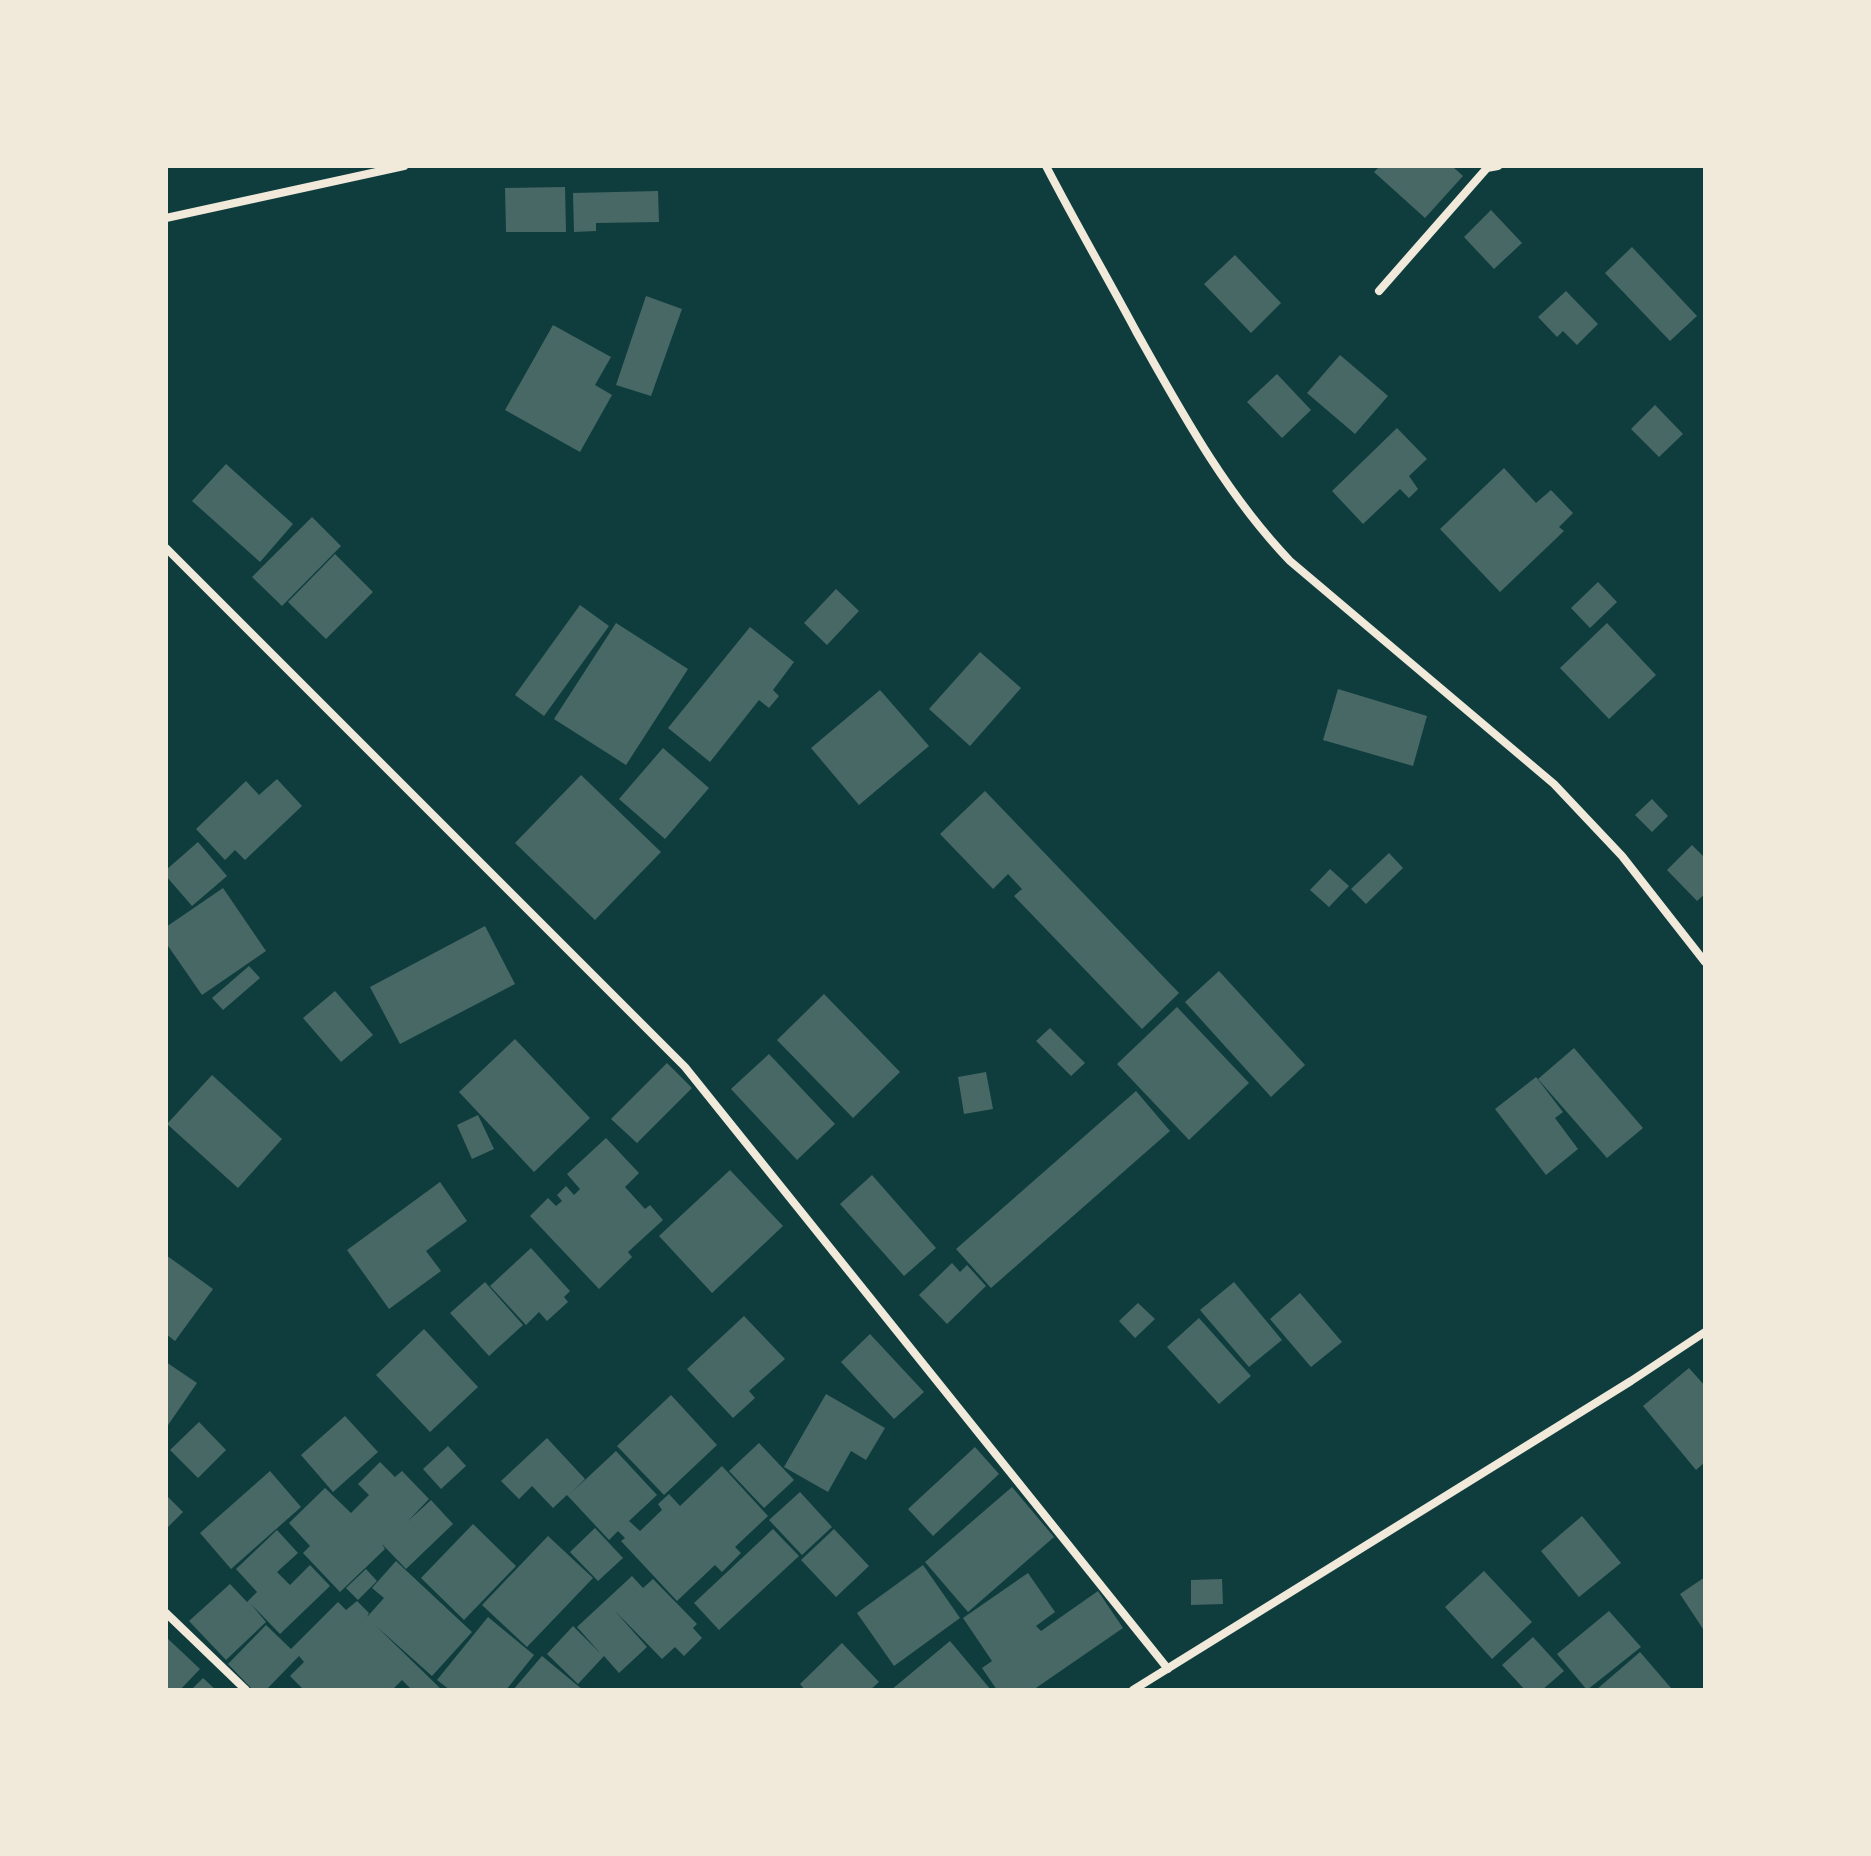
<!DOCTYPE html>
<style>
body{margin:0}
#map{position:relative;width:1871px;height:1856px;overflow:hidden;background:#0f3d3e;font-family:"Roboto Condensed",sans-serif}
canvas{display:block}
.frame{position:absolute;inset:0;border:168px solid #f1e9da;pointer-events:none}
</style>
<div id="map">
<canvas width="1871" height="1856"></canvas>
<div class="frame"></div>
</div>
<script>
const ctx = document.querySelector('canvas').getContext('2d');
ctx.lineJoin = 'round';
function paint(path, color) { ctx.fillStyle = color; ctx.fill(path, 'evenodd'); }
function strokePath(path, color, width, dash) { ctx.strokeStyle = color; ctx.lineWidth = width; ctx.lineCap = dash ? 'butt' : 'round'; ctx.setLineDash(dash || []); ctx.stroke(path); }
paint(new Path2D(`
 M1380 166H1452L1463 176 1425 218 1374 172Z
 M565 187 566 232H506L505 188Z
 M658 191 659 222 596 223V231L574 232 573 193Z
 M1491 210 1522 243 1494 269 1464 237Z
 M1632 247 1697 316 1670 341 1605 273Z
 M1235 255 1281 303 1251 333 1204 284Z
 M1566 291 1598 324 1577 345 1563 331 1557 337 1538 317Z
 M646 296 682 309 651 396 616 385Z
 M553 325 611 357 595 385 612 395 580 452 505 410Z
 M1340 355 1388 396 1355 434 1307 393Z
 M1277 374 1311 410 1282 438 1247 402Z
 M1655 405 1683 434 1659 457 1631 429Z
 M1397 428 1427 459 1409 476 1418 489 1409 498 1400 489 1363 524 1332 491Z
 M226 464 293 524 260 562 192 501Z
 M1504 468 1536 503 1551 490 1573 513 1559 527 1564 531 1500 592 1440 529Z
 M312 517 341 546 282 606 252 577Z
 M335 554 373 592 326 639 288 602Z
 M1598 582 1617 602 1590 628 1571 608Z
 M836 589 859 611 827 645 804 623Z
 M580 605 609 626 544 716 515 695Z
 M616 623 688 669 626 765 554 719Z
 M1607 623 1656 675 1609 719 1560 668Z
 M750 627 794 662 773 690 779 696 769 708 759 700 710 762 668 728Z
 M980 652 1021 688 970 746 929 709Z
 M1338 689 1427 716 1413 766 1323 740Z
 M880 690 929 746 859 805 811 748Z
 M663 748 709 788 665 839 619 799Z
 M581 775 661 852 595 920 515 843Z
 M277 779 302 806 245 860 235 850 225 860 196 829 246 781 259 795Z
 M985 791 1179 993 1142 1029 1014 896 1022 889 1008 874 993 889 940 834Z
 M1652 799 1668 816 1652 832 1635 815Z
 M198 842 227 876 192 906 166 876V870Z
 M1692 845 1705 858V894L1697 901 1667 870Z
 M1389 853 1403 868 1366 904 1351 889Z
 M1330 869 1349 886 1329 907 1310 890Z
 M223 888 266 951 202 995 166 943V927Z
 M485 926 515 984 400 1044 370 987Z
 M249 966 260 978 223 1010 212 998Z
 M1219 971 1305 1065 1271 1097 1185 1002Z
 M335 991 373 1035 341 1062 303 1018Z
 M824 994 900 1072 853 1118 777 1040Z
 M1177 1007 1249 1083 1189 1140 1117 1064Z
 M1050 1028 1085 1063 1071 1076 1036 1041Z
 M515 1039 590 1118 534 1172 459 1092Z
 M1574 1048 1643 1128 1607 1158 1538 1079Z
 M769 1054 835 1124 797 1160 731 1089Z
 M667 1063 692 1088 637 1143 611 1119Z
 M986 1072 993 1109 964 1114 958 1077Z
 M212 1075 282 1139 238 1188 167 1124Z
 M1536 1077 1563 1112 1555 1118 1578 1149 1546 1175 1495 1109Z
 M1136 1091 1170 1131 991 1288 956 1249Z
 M478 1115 494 1149 472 1159 457 1125Z
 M606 1138 639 1173 625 1187 645 1209 650 1205 663 1220 628 1252 632 1257 599 1289 530 1216 548 1198 556 1206 562 1201 557 1195 566 1186 574 1195 580 1189 567 1174Z
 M730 1170 783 1226 712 1293 659 1236Z
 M872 1175 936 1248 904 1276 840 1204Z
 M440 1182 467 1221 426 1251 441 1271 389 1309 347 1250Z
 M531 1248 570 1291 564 1297 568 1302 547 1321 539 1312 526 1325 490 1286Z
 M166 1255 213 1289 175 1341 166 1334Z
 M952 1263 960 1272 967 1265 986 1286 947 1324 919 1295Z
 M485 1282 523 1325 489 1356 450 1313Z
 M1234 1282 1282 1340 1249 1367 1200 1310Z
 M1300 1293 1342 1342 1311 1367 1270 1319Z
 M1138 1303 1155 1319 1135 1338 1119 1321Z
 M744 1316 785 1359 749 1391 755 1398 733 1418 687 1369Z
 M1199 1318 1251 1376 1219 1404 1167 1347Z
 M424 1329 478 1387 430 1432 376 1375Z
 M870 1334 924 1392 894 1419 841 1362Z
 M166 1362 197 1383 166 1428Z
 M1689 1368 1705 1386V1462L1696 1470 1643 1406Z
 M826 1394 885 1428 866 1460 851 1451 828 1492 784 1467Z
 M671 1395 717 1445 664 1495 617 1446Z
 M345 1416 378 1452 333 1492 301 1455Z
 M199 1422 226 1450 198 1478 170 1450Z
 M547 1438 585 1479 570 1494 616 1451 657 1495 629 1521 640 1531 662 1510 658 1504 669 1494 680 1506 722 1466 768 1516 735 1547 741 1553 722 1572 715 1565 677 1601 621 1541 625 1538 618 1531 609 1540 567 1495 553 1508 532 1486 519 1499 501 1481Z
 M759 1443 794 1480 764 1508 729 1471Z
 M448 1446 466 1466 441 1489 423 1469Z
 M975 1447 999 1474 933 1536 908 1509Z
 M380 1462 395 1477 402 1471 429 1499 407 1522 431 1500 453 1524 406 1569 382 1544 385 1549 340 1592 303 1553 310 1546 289 1523 325 1488 351 1513 369 1495 358 1484Z
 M270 1471 301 1507 231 1569 200 1533Z
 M1012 1487 1054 1537 968 1612 925 1562Z
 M800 1492 832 1527 802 1555 769 1520Z
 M166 1495 183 1512 166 1529Z
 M1582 1516 1621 1563 1579 1597 1541 1551Z
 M473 1524 516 1566 464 1620 421 1578Z
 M595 1528 623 1558 598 1581 570 1552Z
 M773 1529 799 1556 719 1630 694 1603Z
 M834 1529 869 1566 836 1597 801 1560Z
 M277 1530 298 1553 277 1572 290 1585 310 1565 330 1586 280 1634 250 1603 266 1622 226 1660 189 1621 230 1584 247 1602 257 1592 236 1569Z
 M548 1536 593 1578 527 1647 482 1605Z
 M396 1561 472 1632 432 1676 376 1626 442 1690H412L402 1680 392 1690H304L290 1676 304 1662 299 1656 266 1690H253L228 1664 266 1625 291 1649 338 1602 346 1610 357 1601 369 1613 367 1617 384 1598 372 1588Z
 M923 1565 960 1618 894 1666 857 1613Z
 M366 1569 377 1581 358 1600 346 1588Z
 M1484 1571 1532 1622 1492 1659 1445 1607Z
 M1028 1573 1055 1612 1036 1626 1041 1631 1098 1591 1123 1628 1033 1690H997L982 1668 992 1661 963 1618Z
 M632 1576 643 1588 653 1579 697 1624 693 1628 702 1638 684 1656 675 1647 662 1659 614 1610 647 1647 619 1673 604 1656 578 1684 547 1654 573 1626 601 1654 577 1627Z
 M1705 1577V1632L1680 1594Z
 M1222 1579 1223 1604 1191 1605V1580Z
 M1609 1611 1641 1647 1587 1690 1557 1654Z
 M488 1617 534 1655 506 1690H450L437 1680Z
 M166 1637 200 1669 180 1690H166Z
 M1533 1637 1564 1671 1542 1690H1525L1502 1665Z
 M950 1641 991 1690H891Z
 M842 1643 879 1682 870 1690H805L800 1684Z
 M1640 1652 1671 1688 1669 1690H1596Z
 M542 1656 583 1690H513Z
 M203 1678 216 1690H191Z`), '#486865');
strokePath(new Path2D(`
 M1046 166C1075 222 1107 277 1137 333 1182 413 1226 494 1290 561L1554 784 1622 856 1705 962
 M166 218 404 166
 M1379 291 1487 168 1498 166
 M166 548 685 1067 1168 1669
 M166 1613 246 1690
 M1133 1690 1631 1381 1705 1332`), '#f1e9da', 8);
</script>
